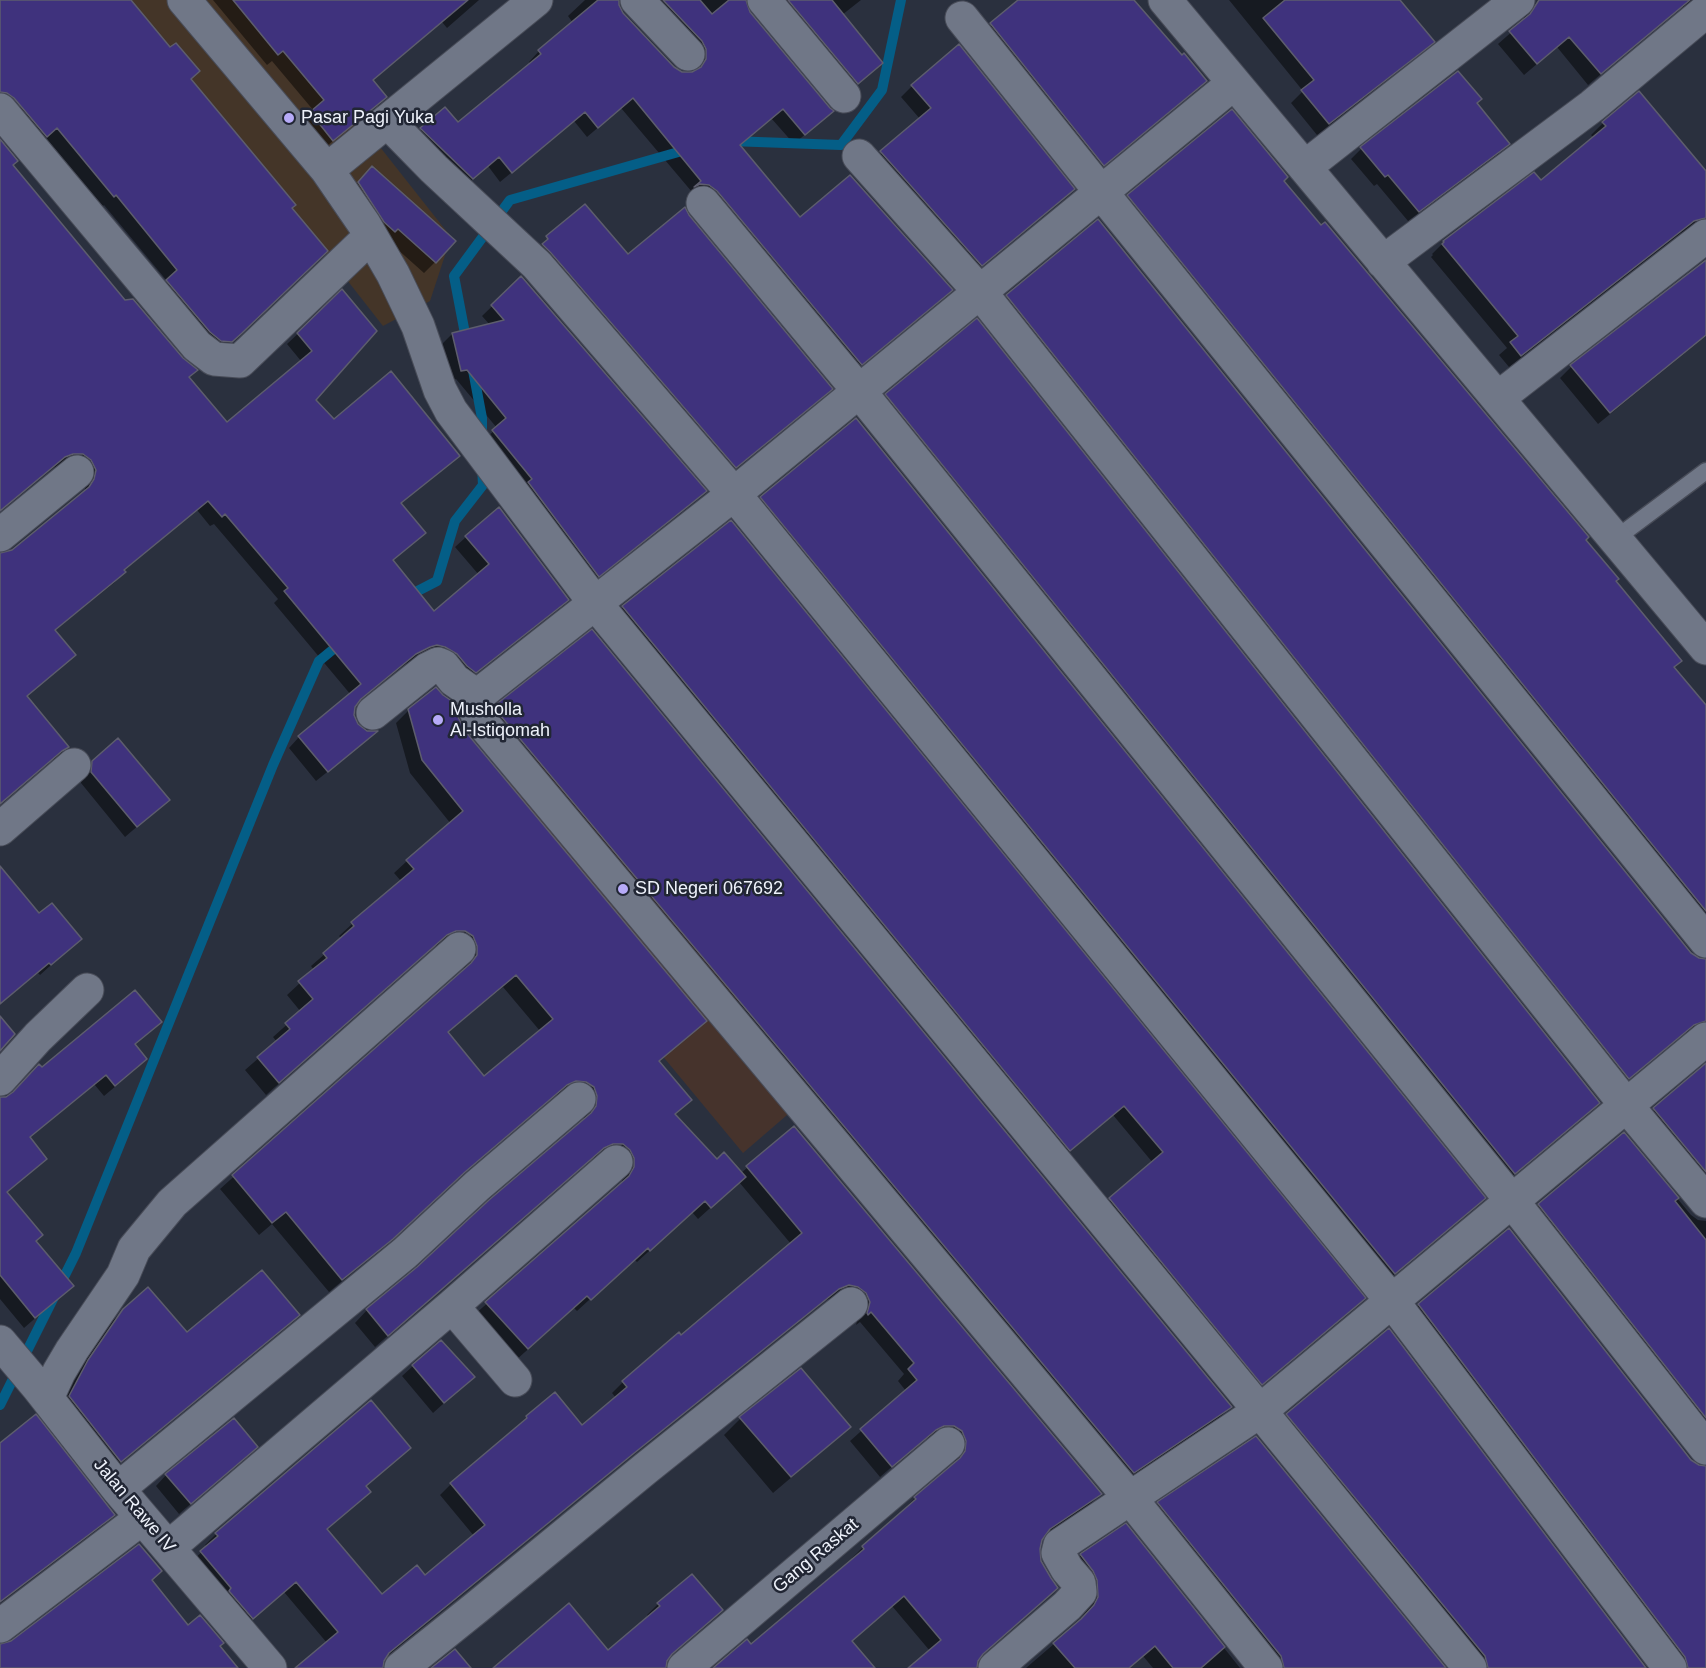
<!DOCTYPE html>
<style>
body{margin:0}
canvas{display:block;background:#2a303e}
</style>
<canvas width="1706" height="1668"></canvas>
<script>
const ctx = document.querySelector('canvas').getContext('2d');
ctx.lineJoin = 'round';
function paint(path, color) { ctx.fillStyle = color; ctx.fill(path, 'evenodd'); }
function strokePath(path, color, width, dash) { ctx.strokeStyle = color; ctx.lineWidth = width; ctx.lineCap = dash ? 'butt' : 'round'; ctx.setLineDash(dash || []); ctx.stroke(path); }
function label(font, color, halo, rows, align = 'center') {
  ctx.font = font + ' Helvetica,sans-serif'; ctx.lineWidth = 5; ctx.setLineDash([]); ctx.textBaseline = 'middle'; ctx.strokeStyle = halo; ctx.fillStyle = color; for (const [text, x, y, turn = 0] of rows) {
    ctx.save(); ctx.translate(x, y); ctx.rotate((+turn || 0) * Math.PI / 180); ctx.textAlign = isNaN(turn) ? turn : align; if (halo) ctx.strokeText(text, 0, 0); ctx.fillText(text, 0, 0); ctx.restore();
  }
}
paint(new Path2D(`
 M128 0H264L451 237 430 301 383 326Z`), '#443528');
paint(new Path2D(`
 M585 718 783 964 729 1008 794 1109 743 1153 462 814Z`), '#46332c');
paint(new Path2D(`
 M0 0H129L291 208 315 261 220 352 157 291 167 281 104 205 103 206 46 138 36 147 10 116 23 104 0 77Z
 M213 0H479L447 28 442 22 372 81 385 97 374 107 322 150 300 124 314 111 272 61 267 65Z
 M585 0H617V4L622 14 674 68 683 74H692L696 70V60L643 0H744L748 13 832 111 794 144 771 118 738 145 800 219 941 300 851 374 698 195 689 194 692 192 621 108 587 137 574 121 500 182 488 166 461 189 411 139 445 109 458 124 530 64 529 62 539 51 573 23 568 16Z
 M770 0H861L842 15 871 73 847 93Z
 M1020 0H1133L1205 81 1194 92 1093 175 980 35Z
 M1229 0H1398L1432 42 1421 53 1317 135 1291 103 1303 91Z
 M1541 0H1706L1680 8 1588 85 1557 47 1524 75 1498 44 1523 22 1524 16Z
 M912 86 1073 189 1062 200 970 276 870 163 920 119 901 97Z
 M1475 104 1508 143 1498 154 1408 221 1377 184 1374 186 1351 159 1361 149Z
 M1603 123 1706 173V234L1691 229 1681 233 1509 367 1499 355 1507 348 1431 257 1433 255 1432 254 1444 242 1534 175 1540 182 1594 138 1591 135Z
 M0 142 12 166 227 424 301 361 287 344 342 292 314 400 334 421 447 466 400 504 392 561 434 613 479 575 455 547 466 537 567 600 557 610 465 682 418 657 404 665 357 702 354 706 353 715 366 741 316 781 289 748 299 737 351 695 274 603 278 599 214 524 210 526 197 510 123 571 124 572 114 583 54 631 74 655 26 697 67 747 57 758 49 761 0 804V555L13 551 82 494 85 490V480L62 464 53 468 0 511Z
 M361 179 435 262 424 273 386 239 348 194Z
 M1282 181 1584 540 1615 581 1673 668 1706 707V936L1117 207 1128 196Z
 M585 206 628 256 821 399 725 477 537 248Z
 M1706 262V336L1598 424 1560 378 1571 367Z
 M521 278 705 491 695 501 588 585 483 441 497 428 456 379 452 380 442 344 452 334 490 325 482 316Z
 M1007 296 1690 954 1698 960 1706 961V1036L1691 1031 1682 1035 1617 1089 996 307Z
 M886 395 1587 1113 1503 1184 876 406Z
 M761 498 1484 1198 1473 1209 1383 1284 750 509Z
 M731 522 1364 1298 1353 1309 1251 1394 1099 1210 1153 1163 1113 1115 1059 1161 612 618 623 607Z
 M495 707 1230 1407 1219 1418 1122 1483 484 719Z
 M409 710 455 713 463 732 705 1021 658 1062 674 1115 717 1161 741 1173 794 1128 1100 1494 1089 1505 1043 1536 979 1657 975 1668H910L930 1651 892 1606 851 1641 873 1668H715L751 1646 853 1560 852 1558 863 1547 905 1511 904 1509 915 1498 955 1463 956 1453 932 1436 923 1440 880 1477 850 1441 906 1391 898 1381 904 1374 860 1322 856 1325 859 1314 837 1296 826 1300 620 1465 385 1658 381 1668H302L327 1643 284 1592 241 1629 190 1563 207 1547 205 1545 216 1534 365 1487 325 1530 382 1596 425 1577 474 1536 440 1495 451 1484 516 1429 527 1418 582 1427 616 1398 612 1393 623 1382 681 1337 791 1244 739 1182 698 1219 692 1212 637 1262 634 1259 577 1311 574 1308 515 1361 474 1315 619 1187 622 1181V1171L599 1156 589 1160 375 1347 355 1323 367 1310 418 1269 584 1120 585 1109 562 1093 553 1097 450 1184 378 1251 329 1292 272 1224 259 1235 220 1189 464 970 465 959 442 943 433 947 266 1095 245 1070 277 1042 273 1037 301 1012 287 995 314 970 311 966 342 939 339 936 352 924 401 881 394 873 407 861 451 824 410 773 396 723ZM503 987 540 1031 483 1078 447 1033Z
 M93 762 168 800 125 837 81 783 82 773Z
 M0 868 39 915 80 939 40 975 38 973 0 1004Z
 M160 1022 134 1045 145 1059 135 1070 104 1096 94 1084 28 1138 45 1159 6 1193 35 1242 72 1286 24 1328 0 1299V1098H7L41 1069Z
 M1706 1065V1196L1643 1120Z
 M1624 1134 1691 1215 1698 1220 1706 1221V1443L1528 1216 1539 1205Z
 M1509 1230 1690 1461 1698 1467 1706 1468V1668H1674L1408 1316 1419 1305Z
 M124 1310 187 1335 298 1315 287 1326 109 1472 59 1407 77 1373 112 1321Z
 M413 1366 462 1387 433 1413 402 1376Z
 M1287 1415 1645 1668H1474L1276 1426Z
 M740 1419 849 1427 832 1443 773 1493 724 1435Z
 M0 1445 113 1515 103 1525 0 1603Z
 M245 1457 179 1514 156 1486 166 1475Z
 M1158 1503 1444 1668H1270L1147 1514Z
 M1126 1525 1240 1668H1153L1143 1656 1129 1668H1026L1076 1625 1087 1610V1593L1070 1566 1081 1555Z
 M692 1576 664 1668H496L608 1652 649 1617 647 1615 658 1604Z`), '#0007');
strokePath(new Path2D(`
 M730 141 841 145 882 90 901 0
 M467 344 454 276 510 200 689 149
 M472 365 482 418V439
 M406 597 437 581 455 521 483 485 482 466
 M0 1405 76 1253 273 765 319 661 342 642`), '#045e87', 10);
const building = new Path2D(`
 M0 0H131L170 47 176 43 200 71 191 79 296 205 292 208 328 251 242 333 232 342 221 341 210 332 166 280 177 270 116 195 114 197 57 128 47 137 14 98 7 93 0 92Z
 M233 0H468L373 80 387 97 333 141 310 112 324 100 283 51 278 55Z
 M598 0H619V5L623 13 674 67 682 72H692L701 67 706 59V49L702 41 663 0H700L712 14 729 0H746L750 12 830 108 834 111 805 135 783 109 740 145 800 217 850 175 953 290 862 365 717 191 709 185 700 184 694 187 701 181 633 98 598 128 585 112 512 173 499 157 473 179 420 128 445 107 458 122 541 54 538 50Z
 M788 0H832L883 63 858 84Z
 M1018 0H1134L1182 55 1184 53 1207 81 1104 166 990 23Z
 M1285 0H1400L1435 42 1329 124 1301 90 1314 80 1263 18Z
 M1539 0H1690L1601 74 1569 37 1537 64 1509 31 1530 14Z
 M959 44 1075 189 982 266 880 151 931 108 911 85Z
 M1458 71 1482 99 1477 103 1510 144 1419 212 1388 175 1385 177 1360 147Z
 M1639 91 1706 171V218L1694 221 1521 356 1510 342 1518 336 1442 244 1444 242 1443 241 1534 172 1541 180 1606 126 1602 122Z
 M1232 109 1288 177 1284 181 1321 225 1325 222 1589 537 1586 540 1619 579 1616 581 1682 661 1674 667 1706 705V911L1127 195Z
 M0 139 18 161 13 165 125 300 133 299 183 358 198 370 189 377 227 422 312 351 297 333 342 289 377 331 316 400 334 419 391 371 460 456 401 503 426 533 393 560 434 611 489 564 465 536 499 507 569 600 476 673 467 666 457 654 445 647 437 645 430 647 416 654 361 699 355 707 354 715 358 724 367 731H378L328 772 298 736 361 684 284 591 288 588 225 514 222 517 208 501 124 570 126 572 55 630 76 655 27 696 69 747 62 751 0 804V553L12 550 89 487 94 479 96 470 91 460 83 454H73L65 457 0 511Z
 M372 166 456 241 436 263 398 229 395 232 384 222 358 182Z
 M585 204 628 254 685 207 689 215 833 389 736 468 551 253 542 244 548 239 546 236Z
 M1098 219 1691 953 1699 958 1706 959V1021L1694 1025 1629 1079 1006 295Z
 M1706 260V335L1610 413 1570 365Z
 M521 276 707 491 599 577 528 482 532 479 492 430 506 418 467 370 461 371 452 333 504 320 491 305Z
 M977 318 1600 1103 1515 1174 885 394Z
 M856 418 1486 1198 1395 1274 760 497Z
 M731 520 1366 1298 1262 1385 1109 1198 1163 1152 1124 1106 1070 1151 622 606Z
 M592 629 1232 1407 1134 1473 495 709 494 706Z
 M436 687 443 695 456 704V713L465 731 707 1021 659 1061 692 1100 675 1114 717 1159 724 1152 746 1177 711 1208 705 1201 650 1251 648 1248 591 1300 587 1296 528 1349 485 1302 629 1176 634 1167V1158L630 1150 623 1144H613L604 1148 388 1336 366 1309 417 1267 489 1200 591 1113 596 1106 597 1096 594 1087 586 1082 576 1081 567 1085 465 1172 393 1239 342 1280 286 1212 272 1223 232 1175 471 963 477 955V946L473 936 465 931H456L447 935 279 1083 257 1057 290 1029 285 1023 313 999 298 981 327 958 323 953 354 926 351 922 414 869 406 860 463 811 422 760 408 709ZM516 975 553 1019 484 1076 448 1032Z
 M118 738 170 800 137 827 91 772 92 761Z
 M0 866 39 913 52 903 82 939 51 965 49 963 0 1004Z
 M135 990 162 1022 135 1044 147 1059 115 1086 106 1075 30 1137 47 1159 7 1192 43 1235 36 1241 74 1286 35 1318 0 1275V1097H6L13 1092 39 1064 42 1067Z
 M0 1016 15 1034 0 1051Z
 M1706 1063V1172L1653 1108Z
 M794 1126 1102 1494 1050 1529 1042 1540 1040 1549 1041 1561 1051 1578 1058 1588 983 1654 978 1661 977 1668H908L941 1640 904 1596 852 1641 875 1668H713L747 1639 751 1644 864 1549 862 1546 916 1499 914 1497 960 1458 965 1451 966 1441 962 1431 954 1426H944L936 1430 892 1467 860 1429 917 1380 908 1369 914 1363 871 1312 868 1315 867 1313 870 1302 866 1293 858 1287 849 1285 839 1289 633 1454 389 1653 384 1661 383 1668H295L338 1632 296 1582 253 1619 229 1591 231 1588 200 1551 218 1536 215 1533 371 1400 411 1448 366 1486 371 1492 327 1529 382 1594 417 1565 425 1575 485 1525 450 1483 527 1418 526 1416 555 1392 582 1425 627 1387 622 1381 679 1332 681 1335 802 1233 746 1166Z
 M1624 1132 1679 1198 1675 1201 1706 1240V1418L1538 1204Z
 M1509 1228 1691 1460 1699 1465 1706 1466V1668H1688L1685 1657 1418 1304Z
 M262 1270 300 1315 121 1462 69 1396 88 1360 123 1309 148 1287 187 1332Z
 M1389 1328 1646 1668H1488L1485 1656 1286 1414Z
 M441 1340 475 1377 444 1403 412 1365Z
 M801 1368 851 1427 791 1477 739 1417Z
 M36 1414 115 1515 0 1602V1443Z
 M234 1418 258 1447 191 1504 165 1474Z
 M1256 1436 1446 1668H1284L1281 1656 1157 1502Z
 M1126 1523 1225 1647 1201 1668H1173L1155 1646 1129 1668H1075L1053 1643 1081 1619 1094 1605 1098 1597 1097 1580 1093 1571 1080 1554Z
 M139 1544 162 1571 152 1580 188 1625 200 1615 224 1643 220 1646 238 1668H0V1644L11 1641Z
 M692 1574 723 1610 672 1654 667 1661 666 1668H493L569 1603 608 1650 660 1606 657 1603Z
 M455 1649 471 1668H431Z`);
paint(building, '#3f327d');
strokePath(building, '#5d5d6d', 1.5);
const lane = new Path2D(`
 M1615 539 1706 471`);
const street = new Path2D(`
 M184 0 327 170 364 224 393 274 418 326 440 390 451 411 595 603 1260 1411 1470 1668
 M637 0 688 54
 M764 0 844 96
 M1165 0 1706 648
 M962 18 1101 192 1706 941
 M1234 83 734 494 477 696 474 706 479 719 1130 1498 1266 1668
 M0 110 197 346 214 359 240 361 371 236
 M387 121 434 169 537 265 734 494 1392 1301 1670 1668
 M859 156 980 292 1626 1105 1706 1201
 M1305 167 1518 0
 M327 170 536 0
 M703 203 859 391 1512 1201 1706 1448
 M1383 262 1592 106 1706 11
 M1498 398 1706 236
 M0 535 77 472
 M373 713 428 669 438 664 443 666 454 680 477 696
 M0 829 74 765
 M0 1079 38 1037 87 990
 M452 1306 515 1380
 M0 1342 38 1387 118 1489 270 1668
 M47 1398 59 1372 72 1350 123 1275 134 1249 172 1203 459 949
 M118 1489 405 1253 477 1186 579 1099
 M168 1548 452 1306 616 1162
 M0 1626 142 1518
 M401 1668 477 1607 645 1469 851 1304
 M684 1668 948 1444
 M995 1668 1067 1606 1080 1592 1079 1583 1067 1569 1058 1553 1060 1545 1260 1411 1706 1039`);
strokePath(lane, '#484c58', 19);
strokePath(street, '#484c58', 35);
strokePath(lane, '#707787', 16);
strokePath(street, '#707787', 33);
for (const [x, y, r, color] of [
 [289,118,6,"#b7abf8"],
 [438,720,6,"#b7abf8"],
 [623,889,6,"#b7abf8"]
]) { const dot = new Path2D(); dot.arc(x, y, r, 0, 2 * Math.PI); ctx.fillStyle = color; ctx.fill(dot); strokePath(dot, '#212634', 2); }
label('18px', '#eef2fb', '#212634', [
 ["Pasar Pagi Yuka",301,118],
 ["Musholla",450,710],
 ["Al-Istiqomah",450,731],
 ["SD Negeri 067692",635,889]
], 'left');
label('18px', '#eef2fb', '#212634', [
 ["Jalan Rawe IV",134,1506,50],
 ["Gang Raskat",816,1556,-40]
]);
</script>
